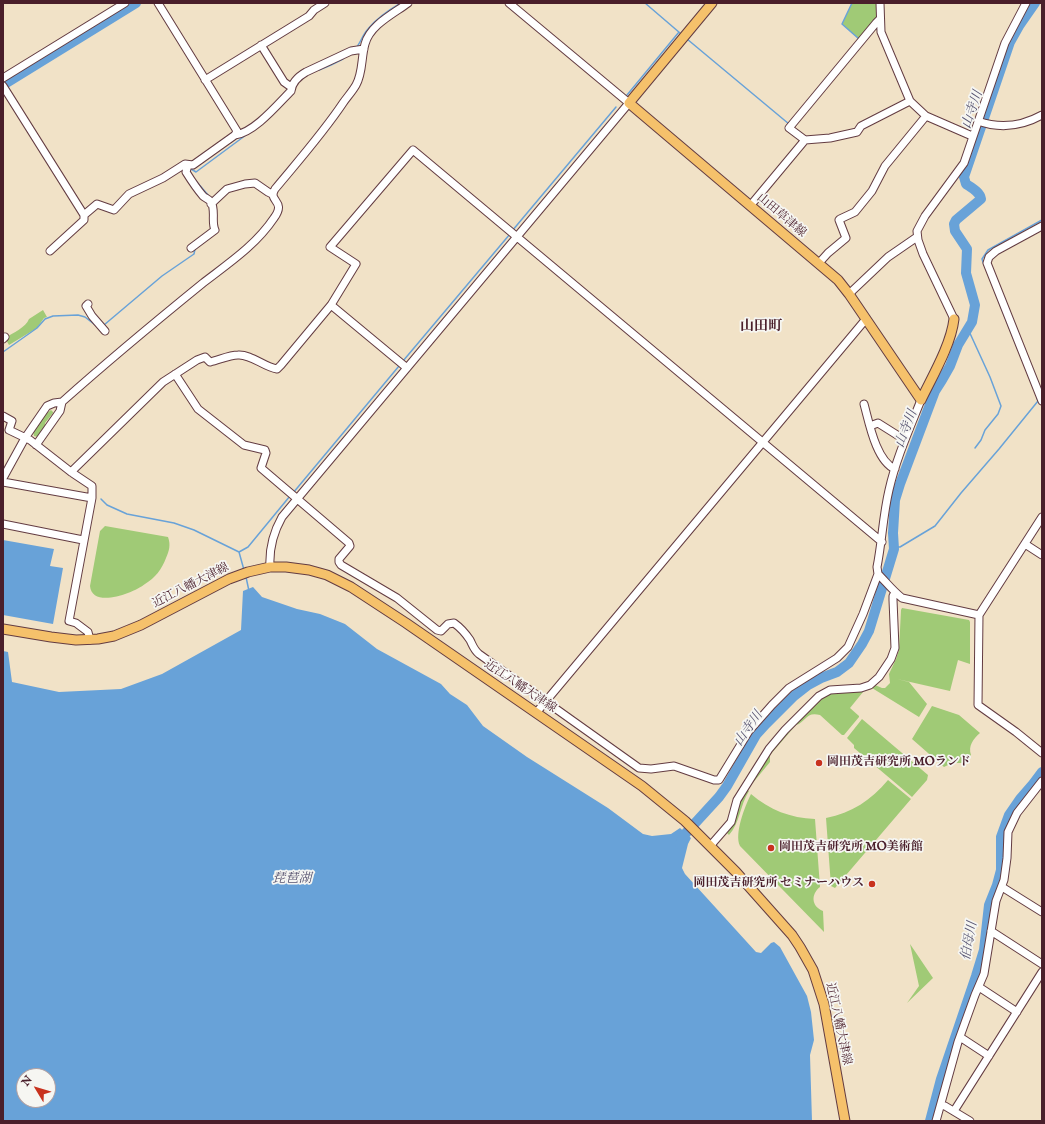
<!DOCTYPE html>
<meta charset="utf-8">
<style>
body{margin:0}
#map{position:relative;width:1045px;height:1124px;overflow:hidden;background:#f1e2c7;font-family:"IM FELL English",serif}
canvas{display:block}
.frame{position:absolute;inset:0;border:4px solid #4a1f2b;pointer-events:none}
.north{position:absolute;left:16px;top:1068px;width:40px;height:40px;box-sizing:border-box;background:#f6f6f2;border:1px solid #b1a0a2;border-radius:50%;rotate:308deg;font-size:11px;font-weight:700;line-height:16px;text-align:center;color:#4a1f2b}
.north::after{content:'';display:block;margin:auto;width:14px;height:18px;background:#c8321e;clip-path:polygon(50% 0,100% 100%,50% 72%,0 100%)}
</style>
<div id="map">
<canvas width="1045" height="1124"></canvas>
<div class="frame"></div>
<div class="north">N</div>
</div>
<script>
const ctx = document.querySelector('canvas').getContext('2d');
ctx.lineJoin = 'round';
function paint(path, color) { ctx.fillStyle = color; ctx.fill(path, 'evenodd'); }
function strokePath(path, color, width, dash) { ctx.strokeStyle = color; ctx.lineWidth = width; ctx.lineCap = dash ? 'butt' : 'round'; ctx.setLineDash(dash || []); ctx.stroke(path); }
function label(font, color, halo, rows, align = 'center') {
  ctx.font = font + ' "IM FELL English","Noto Serif JP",serif'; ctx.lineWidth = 3.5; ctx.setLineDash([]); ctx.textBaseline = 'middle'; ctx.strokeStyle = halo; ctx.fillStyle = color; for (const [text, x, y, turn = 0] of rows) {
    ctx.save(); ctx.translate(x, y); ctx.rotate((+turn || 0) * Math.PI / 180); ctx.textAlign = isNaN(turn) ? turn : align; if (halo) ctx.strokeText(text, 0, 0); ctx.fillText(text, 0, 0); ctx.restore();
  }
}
paint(new Path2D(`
 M852 3H878V17L859 39 842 24Z
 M43 310 47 317 44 318 37 328 9 345 5 338C13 333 26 327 29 319Z
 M51 410 53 412V413L45 423V428L38 437 34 436 33 431 46 414Z
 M105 526 168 537C171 545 169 551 166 558 162 569 155 578 145 584 134 593 92 609 90 586L100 531Z
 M902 608 969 620 970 622V664L958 660 950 691 897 679 909 682 927 704 919 717 872 688 875 685 882 688H885L890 683 889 674 896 659 899 650 901 610Z
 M834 691 863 692 850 708 859 716V717L844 735H842L820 715C806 711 806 722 796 725L770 755V762L747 790 749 791C740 805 740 823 729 835L727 833 734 823 740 800 774 748 822 697Z
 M932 706 959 715 980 733C973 739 968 746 971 755L964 763H952L944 767 912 739Z
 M862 719 928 775 927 780 912 797 854 748V745L847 738Z
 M888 780 911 799 835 888 831 886 826 818C852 813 871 800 888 780Z
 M751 794C770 810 790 818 815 819L820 887C811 894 811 906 823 911L824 932 740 846C734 834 745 806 751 794Z
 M910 944 933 978 907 1003 919 986Z`), '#a0ca76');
paint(new Path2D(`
 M3 540 54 549 50 566 63 568 53 624 3 615Z
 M253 587 262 597 297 609 320 614 345 624 377 649 441 684 450 694 467 705 483 726 527 757 608 808 643 834 652 836 671 834 680 828 691 838 688 844 682 868 685 874 756 952 761 953 771 943 774 942 780 947 807 996 811 1012 814 1040 810 1055 812 1121H3V651L8 652 12 682 59 692 121 689 162 674 241 630 243 591ZM24 1076H48V1100H24Z`), '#68a2d8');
strokePath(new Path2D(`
 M645 3 680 33
 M852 3 842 24 859 39
 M687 39 789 124
 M356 48C361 42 363 34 368 29 377 18 389 10 401 3
 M319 70 331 65 343 59
 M627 95 679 32
 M190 170 191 169 196 172 246 135
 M196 181 208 195
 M512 231 616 107
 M984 265 982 259 988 250 1042 220
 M995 292 1018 350
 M104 325 162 276 194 254 195 249
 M968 329 990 377 1001 406 998 414 985 430 981 440 975 448
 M3 352 37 328 45 319 53 316 78 315 85 317 99 328
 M403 361 510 234
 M293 493 399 366
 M101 499 107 505 127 514 174 523 194 530 239 552
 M894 547H900L935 526 961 493 999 449 1038 401 1037 398
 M239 552 244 570
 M239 552 248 547 290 496
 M246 577 249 591`), '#68a2d8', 1.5);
strokePath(new Path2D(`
 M3 85 136 3
 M680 844 686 833 719 797 727 786 756 735 766 724 794 696 808 685 821 678 837 672 849 663 862 644 869 631 894 549 893 533 895 500 900 484 935 391 942 380 950 366 958 345 972 322 975 305 966 273 967 249 955 231 954 224 956 220 981 199C980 192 972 188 966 184L964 177 1010 42 1019 26 1035 3
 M930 1121 941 1079 976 976 984 950 989 905 997 885 1001 870V837L1009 815 1020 799 1033 784 1042 772`), '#68a2d8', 10);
const minor = new Path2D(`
 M880 3 881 32 910 101 926 116 972 136
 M880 19 876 23 789 128 805 140 830 138 857 132 861 126 910 101
 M261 45 284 82 291 87
 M3 78 125 3
 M205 80 309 16 314 10 325 3
 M3 86 84 215
 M978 121C1000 129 1022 126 1042 115
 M235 135C254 133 278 104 291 91 292 82 299 76 306 72L351 51 364 49
 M188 165 186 172C191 180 197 189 203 196 205 198 209 199 211 202 216 210 211 222 215 230L191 248
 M211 204 227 189 245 184 255 183 268 192 272 194
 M750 206 805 140
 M1042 226 996 251 989 257 987 263 1042 401
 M50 251 84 220V215L97 204 114 210 129 194 163 178 185 164 193 165 235 135 237 131 158 3
 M819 263 828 253 846 238 839 220 840 219 855 212 872 191 885 166 926 116
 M849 294 888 257 917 237
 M88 304 86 306 92 316 105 331
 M331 305 407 368
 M954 319 923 254 918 240 917 231 925 216 964 163 1005 43 1026 3
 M3 339 5 337
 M175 374 198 409 244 445 265 450 266 453 261 468 349 543 350 546 339 559V562L341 565 397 598 437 630 441 631 448 624 454 623C461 628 466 634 470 640 473 646 474 650 479 654L639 768 651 769 674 766 714 780H719L749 731 772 705 789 688 837 658 848 647 863 614 878 574 877 567C882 542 883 515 889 490 896 459 909 430 921 400
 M864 404C869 422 876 461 895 469
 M3 416 12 421 9 430 30 440 71 472 92 486V498L69 621 76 623 88 632 90 640
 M870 426 878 423 905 440
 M36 445 60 411 62 402
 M71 472 163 382 197 360 205 357 210 362C219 360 229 355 238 355 251 354 264 367 277 369L281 365 331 305 356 264 330 247 413 150 882 542
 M3 478 25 438 47 406 54 403 62 402C108 361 155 322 203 283 229 263 256 245 274 218 287 200 267 202 275 189 299 160 323 133 343 103 347 97 352 92 356 85 363 73 361 58 365 44 370 25 393 14 408 3
 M3 482 92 498
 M1042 517 979 615 978 705 1016 732 1042 753
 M3 524 83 540
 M1025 544 1042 555
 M270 567C269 549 273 533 282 517L629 103 509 3
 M878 574C886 582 893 591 902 598L979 615
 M536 713 866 319
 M711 845 731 822 737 800 769 749 785 730 819 696 830 690 861 688 870 685 879 677 891 659 895 648 893 600V596L895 593
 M1002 887 1042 912
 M991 931 1042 964
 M979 987 1017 1012
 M960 1037 989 1056
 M941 1105 945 1106 970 1121
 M954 1111 1042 972
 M936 1121 958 1042 975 995 984 974 996 901 1004 880 1007 858 1008 832 1017 813 1042 781`);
const major = new Path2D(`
 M712 3 629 103 838 280 849 294 921 400
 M921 400C932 377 951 345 954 319
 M3 629 51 637 76 640 98 639 114 636 141 625 229 579 248 572 270 567H286L309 570 327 575 351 587 406 623 642 786 685 821 736 872 792 935 800 947 813 970 824 1004 845 1121`);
strokePath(minor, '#633c42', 9);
strokePath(major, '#633c42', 11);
strokePath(minor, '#fff', 7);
strokePath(major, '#f5c16b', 9);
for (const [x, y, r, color] of [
 [819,763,4,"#c8321e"],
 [771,848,4,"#c8321e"],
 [872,884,4,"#c8321e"]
]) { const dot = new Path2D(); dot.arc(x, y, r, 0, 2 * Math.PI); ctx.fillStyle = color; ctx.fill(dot); strokePath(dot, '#f6f6f2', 1.5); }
label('12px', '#4a1f2b', '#f6f6f2', [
 ["山田草津線",781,216,40],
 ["近江八幡大津線",191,586,-27],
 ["近江八幡大津線",520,687,34],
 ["近江八幡大津線",838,1024,78]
]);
label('bold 12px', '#4a1f2b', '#f6f6f2', [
 ["岡田茂吉研究所 MOランド",827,763],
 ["岡田茂吉研究所 MO美術館",779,848],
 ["岡田茂吉研究所 セミナーハウス",864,884,"right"]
], 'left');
label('italic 13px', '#565370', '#f6f6f2', [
 ["山寺川",973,110,-71],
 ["山寺川",907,429,-69],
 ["山寺川",749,729,-55],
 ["琵琶湖",292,879],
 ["伯母川",970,941,-79]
]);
label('bold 14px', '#4a1f2b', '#f6f6f2', [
 ["山田町",761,327]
]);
</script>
